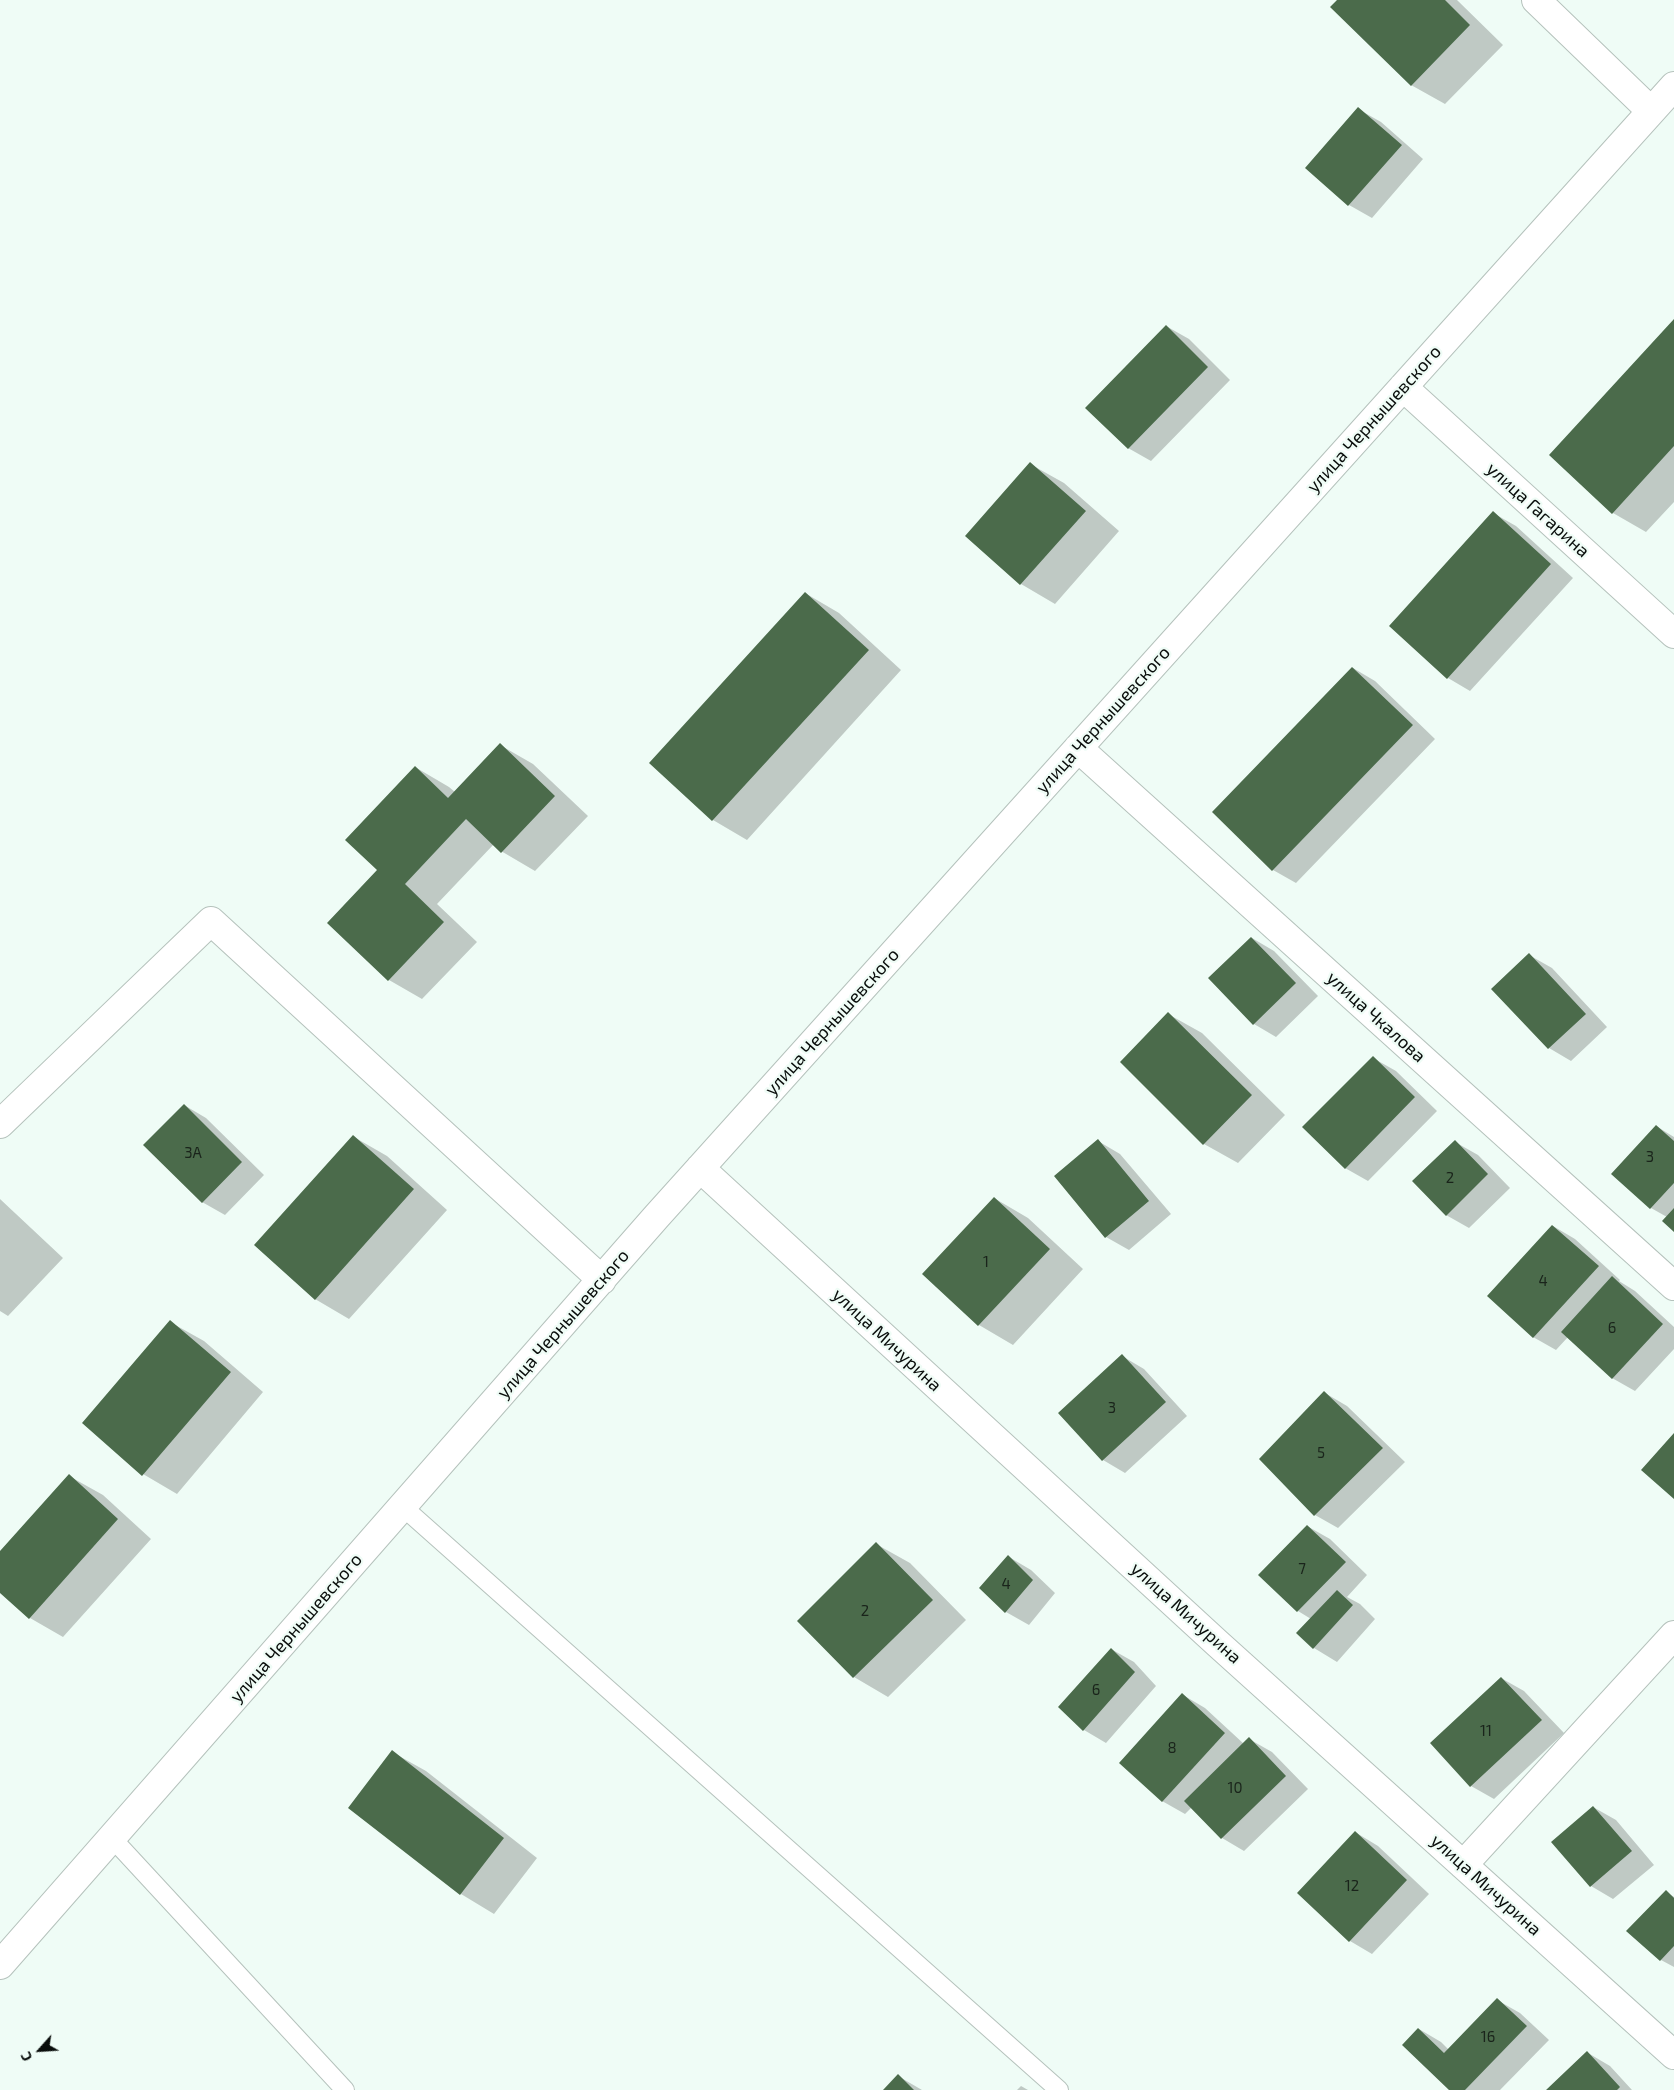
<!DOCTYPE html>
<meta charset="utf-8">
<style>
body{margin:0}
#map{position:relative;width:1674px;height:2090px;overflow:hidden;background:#effcf6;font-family:"Exo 2",sans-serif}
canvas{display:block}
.north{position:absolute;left:15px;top:2025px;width:50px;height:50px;-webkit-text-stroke:4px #effcf6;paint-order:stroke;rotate:244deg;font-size:14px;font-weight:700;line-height:20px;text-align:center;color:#090d0b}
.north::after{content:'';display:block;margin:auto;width:18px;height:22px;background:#090d0b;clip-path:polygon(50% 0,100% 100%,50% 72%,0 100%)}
</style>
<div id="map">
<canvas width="1674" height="2090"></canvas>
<div class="north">С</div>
</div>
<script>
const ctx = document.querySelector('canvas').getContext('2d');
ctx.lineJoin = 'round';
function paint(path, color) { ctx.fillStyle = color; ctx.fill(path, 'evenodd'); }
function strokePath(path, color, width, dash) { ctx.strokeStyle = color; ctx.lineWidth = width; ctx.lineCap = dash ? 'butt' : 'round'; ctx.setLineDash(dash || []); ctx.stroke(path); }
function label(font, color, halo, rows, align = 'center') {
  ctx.font = font + ' "Exo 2",sans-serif'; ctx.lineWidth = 4.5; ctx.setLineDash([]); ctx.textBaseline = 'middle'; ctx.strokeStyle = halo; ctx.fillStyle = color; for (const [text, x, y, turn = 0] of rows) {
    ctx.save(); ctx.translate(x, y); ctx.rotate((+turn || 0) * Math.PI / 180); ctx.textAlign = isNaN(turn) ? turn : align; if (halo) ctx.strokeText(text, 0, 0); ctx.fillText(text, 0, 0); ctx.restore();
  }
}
paint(new Path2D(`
 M1339 0H1457L1503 45 1445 104 1411 85Z
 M1358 109 1381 122 1423 159 1372 218 1349 205Z
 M1674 321V502L1646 532 1613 513Z
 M1166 326 1189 339 1230 380 1151 461 1128 448Z
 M1030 464 1064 483 1119 531 1055 604 1021 584 967 536Z
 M1493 513 1516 526 1573 578 1470 691 1448 678Z
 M805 593 839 613 901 670 747 840 713 820 651 763Z
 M1353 668 1375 681 1435 739 1296 883 1273 870 1214 812Z
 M500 745 533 764 588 816 535 871 501 851 494 844 437 904 477 942 422 999 389 980 379 870 415 767 449 787 455 792Z
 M1252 938 1274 951 1318 996 1276 1037 1254 1024Z
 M1529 955 1552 968 1607 1027 1571 1061 1549 1048Z
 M1168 1014 1202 1033 1285 1115 1238 1163 1204 1144Z
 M1373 1058 1396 1071 1437 1111 1368 1181 1345 1168Z
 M184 1105 206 1118 264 1175 225 1215 202 1202Z
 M1656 1126 1674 1137V1230L1667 1217 1651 1208Z
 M354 1137 387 1156 447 1210 349 1319 315 1299Z
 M1098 1141 1120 1154 1171 1214 1129 1250 1106 1237Z
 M1455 1142 1478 1155 1510 1188 1469 1228 1446 1215Z
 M994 1198 1028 1218 1083 1269 1013 1345 979 1325 924 1274Z
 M0 1199 63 1258 8 1316 0 1311Z
 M1553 1226 1575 1239 1620 1280 1619 1281 1635 1291 1674 1327V1349L1635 1391 1612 1378 1568 1337 1556 1350 1533 1337Z
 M170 1322 204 1341 263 1392 177 1494 143 1474Z
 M1122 1356 1144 1369 1187 1416 1125 1473 1103 1460Z
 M1325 1393 1347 1406 1405 1462 1338 1528 1315 1515Z
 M69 1476 103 1495 151 1539 63 1637 30 1618 0 1591V1553Z
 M1307 1526 1330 1539 1367 1575 1347 1597 1360 1604 1375 1619 1337 1662 1314 1648 1298 1633 1311 1619 1298 1611Z
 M876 1544 910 1563 966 1620 888 1697 854 1677 799 1621Z
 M1009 1557 1031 1570 1055 1593 1029 1625 1006 1612Z
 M1111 1649 1134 1662 1156 1686 1106 1743 1084 1730 1060 1707Z
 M1501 1678 1524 1691 1564 1733 1494 1799 1471 1786Z
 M1183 1695 1205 1708 1244 1744 1249 1739 1272 1752 1308 1789 1244 1851 1222 1838 1192 1807 1185 1814 1162 1801Z
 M392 1752 426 1771 537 1858 494 1914 461 1894 350 1807Z
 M1593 1807 1616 1820 1654 1865 1613 1899 1591 1886Z
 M1355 1832 1378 1846 1429 1894 1372 1954 1350 1941Z
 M1666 1892 1674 1897V1967L1661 1960 1628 1931Z
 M1497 2000 1520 2013 1549 2040 1500 2090H1450L1419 2029 1441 2042 1449 2050Z
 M1588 2053 1610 2066 1632 2090H1548Z
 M898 2076 922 2090H885Z
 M1021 2086 1028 2090H1017Z`), '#0003');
paint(new Path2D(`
 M1337 0H1445L1470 25 1411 86 1330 7Z
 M1358 107 1402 145 1348 206 1305 168Z
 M1674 319V446L1612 514 1549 455Z
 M1166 325 1208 367 1128 449 1085 408Z
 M1030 462 1086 511 1020 585 965 536Z
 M1493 511 1551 564 1447 679 1389 626Z
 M805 592 869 650 712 821 649 763Z
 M1352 667 1413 725 1272 871 1212 812Z
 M500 743 555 796 501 853 466 819 405 884 444 922 388 981 327 923 377 870 345 840 415 766 448 798Z
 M1251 937 1296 983 1253 1025 1208 978Z
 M1529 953 1586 1014 1548 1049 1491 989Z
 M1168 1012 1252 1095 1203 1145 1120 1062Z
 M1373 1056 1415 1097 1345 1169 1302 1127Z
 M184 1104 242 1162 202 1203 143 1145Z
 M1656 1125 1674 1141V1183L1650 1209 1611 1174Z
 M353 1135 414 1189 315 1300 254 1245Z
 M1098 1139 1149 1201 1105 1238 1054 1176Z
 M1455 1140 1488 1174 1446 1216 1412 1181Z
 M994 1197 1050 1249 978 1326 922 1274Z
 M1674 1208V1232L1662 1221Z
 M1552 1225 1599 1266 1533 1338 1487 1296Z
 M1612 1276 1663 1324 1612 1379 1561 1332Z
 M170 1320 231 1372 142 1476 82 1423Z
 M1122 1354 1166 1402 1102 1461 1058 1413Z
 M1324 1391 1383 1448 1314 1516 1259 1459Z
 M1674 1433V1499L1641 1470Z
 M69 1474 118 1519 29 1619 0 1593V1551Z
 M1307 1525 1346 1562 1297 1612 1258 1575Z
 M876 1542 933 1600 853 1678 797 1621Z
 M1008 1555 1033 1580 1005 1613 979 1588Z
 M1337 1590 1353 1605 1313 1649 1296 1633Z
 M1111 1648 1135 1672 1083 1731 1058 1707Z
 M1501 1677 1542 1720 1470 1787 1430 1743Z
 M1182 1693 1225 1733 1162 1802 1119 1763Z
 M1249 1737 1286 1776 1221 1839 1184 1801Z
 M392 1750 504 1838 460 1895 348 1808Z
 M1593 1806 1632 1851 1590 1887 1551 1842Z
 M1355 1831 1407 1880 1349 1942 1297 1893Z
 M1666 1890 1674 1898V1946L1660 1961 1626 1931Z
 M1497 1998 1527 2026 1465 2090H1449L1402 2045 1418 2028 1444 2053Z
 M1587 2051 1620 2087 1617 2090H1546Z
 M898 2074 914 2090H883Z`), '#4b6b4b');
const lane = new Path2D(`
 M403 1507 1059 2090
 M112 1838 345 2090`);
const street = new Path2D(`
 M1536 0 1651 111
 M1403 387 1674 634
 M1078 748 1674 1286
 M0 1124 211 921 602 1280
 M700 1168 1217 1643 1674 2055
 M1463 1865 1674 1635
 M0 1965 657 1216 1674 86`);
strokePath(lane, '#b5c2bc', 20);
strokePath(street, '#b5c2bc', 30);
strokePath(lane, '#fff', 18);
strokePath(street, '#fff', 28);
label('15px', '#1a241b', null, [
 ["3А",193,1153],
 ["3",1650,1157],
 ["2",1450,1178],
 ["1",986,1262],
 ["4",1543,1281],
 ["6",1612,1328],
 ["3",1112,1408],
 ["5",1321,1453],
 ["7",1302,1569],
 ["4",1006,1584],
 ["2",865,1611],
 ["6",1096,1690],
 ["11",1486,1731],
 ["8",1172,1748],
 ["10",1235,1788],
 ["12",1352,1886],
 ["16",1488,2037]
]);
label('18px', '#090d0b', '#effcf6', [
 ["улица Чернышевского",1374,419,-48],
 ["улица Гагарина",1538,510,42],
 ["улица Чернышевского",1103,720,-48],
 ["улица Чкалова",1376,1017,42],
 ["улица Чернышевского",832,1022,-48],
 ["улица Чернышевского",563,1324,-49],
 ["улица Мичурина",887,1340,43],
 ["улица Мичурина",1186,1613,42],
 ["улица Чернышевского",296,1628,-49],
 ["улица Мичурина",1486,1885,42]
]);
</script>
